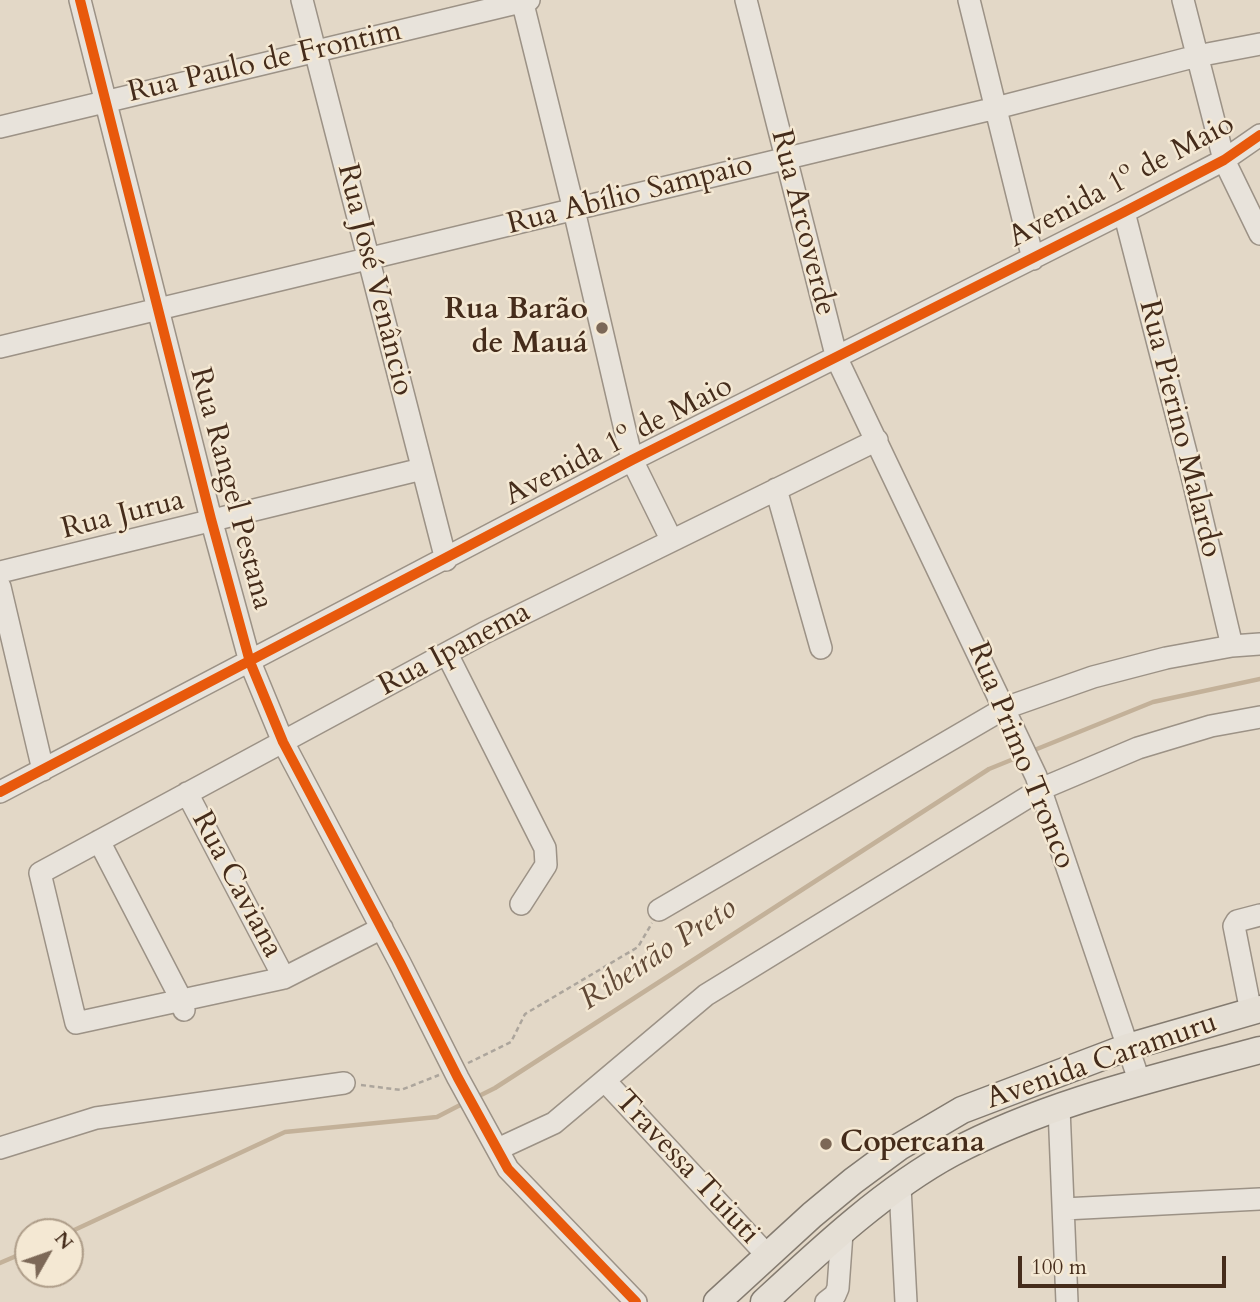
<!DOCTYPE html>
<meta charset="utf-8">
<style>
body{margin:0}
#map{position:relative;width:1260px;height:1302px;overflow:hidden;background:#e3d8c7;font-family:Cardo,serif}
canvas{display:block}
.north{position:absolute;left:14px;top:1218px;width:70px;height:70px;box-sizing:border-box;background:#f4e8d3;border:2px solid #ae9d89;border-radius:50%;rotate:50deg;font-size:19px;font-weight:700;line-height:28px;text-align:center;color:#452c1b}
.north::after{content:'';display:block;margin:auto;width:24px;height:32px;background:#7c6857;clip-path:polygon(50% 0,100% 100%,50% 72%,0 100%)}
.scale{position:absolute;left:1018px;top:1256px;width:208px;height:32px;box-sizing:border-box;border:4px solid #452c1b;border-top:0;padding-left:9px;font-size:21px;line-height:24px;white-space:nowrap;color:#452c1b;-webkit-text-stroke:5px #f4e8d3;paint-order:stroke}
</style>
<div id="map">
<canvas width="1260" height="1302"></canvas>
<div class="north">N</div>
<div class="scale">100 m</div>
</div>
<script>
const ctx = document.querySelector('canvas').getContext('2d');
ctx.lineJoin = 'round';
function strokePath(path, color, width, dash) { ctx.strokeStyle = color; ctx.lineWidth = width; ctx.lineCap = dash ? 'butt' : 'round'; ctx.setLineDash(dash || []); ctx.stroke(path); }
function label(font, color, halo, rows, align = 'center') {
  ctx.font = font + ' Cardo,serif'; ctx.lineWidth = 5; ctx.setLineDash([]); ctx.textBaseline = 'middle'; ctx.strokeStyle = halo; ctx.fillStyle = color; for (const [text, x, y, turn = 0] of rows) {
    ctx.save(); ctx.translate(x, y); ctx.rotate((+turn || 0) * Math.PI / 180); ctx.textAlign = isNaN(turn) ? turn : align; if (halo) ctx.strokeText(text, 0, 0); ctx.fillText(text, 0, 0); ctx.restore();
  }
}
strokePath(new Path2D(`
 M1032 751 1153 702 1260 679
 M477 1097 495 1088 989 769 1021 756
 M70 1232 285 1132 437 1117 466 1102
 M0 1263 28 1251`), '#c3b199', 4.5);
const minor = new Path2D(`
 M80 0 211 519 250 662 283 742 400 963 458 1078 508 1169 636 1302
 M302 0 446 560
 M522 0 574 210 632 460 671 539
 M746 0 837 359 1036 776 1140 1083
 M969 0 1033 259
 M1183 0 1224 160 1260 234
 M0 127 529 0
 M1124 212 1191 472 1232 646
 M0 347 996 108 1197 56 1260 44
 M776 489 821 648
 M0 572 422 469
 M0 587 43 770
 M447 654 545 848 546 865 521 904
 M0 792 632 460 1124 212 1224 160 1260 135
 M187 793 284 978
 M99 841 181 999 184 1010
 M659 910 1005 708 1093 677 1166 658 1232 646 1260 644
 M382 928 284 978 76 1023 40 873 484 633 877 440
 M1251 1012 1234 926 1237 921 1260 915
 M605 1081 767 1255
 M1059 1108 1067 1302
 M0 1148 96 1118 344 1083
 M498 1149 554 1123 706 995 1041 789 1138 748 1211 726 1260 717
 M900 1187 906 1302
 M1064 1209 1260 1199
 M826 1302 835 1295 838 1288 842 1233`);
const major = new Path2D(`
 M717 1302 812 1215 853 1181 899 1147 962 1110 1128 1047 1260 1009
 M764 1302C820 1250 885 1189 952 1153 1048 1102 1156 1078 1260 1050`);
strokePath(minor, '#9c9286', 24);
strokePath(major, '#847b70', 29);
strokePath(new Path2D(`
 M468 1063 511 1042 525 1014 638 947 652 923
 M361 1085 401 1090 439 1075`), '#aca59c', 2.5, [5, 3.5]);
strokePath(minor, '#e8e3db', 21);
strokePath(major, '#e5dfd5', 26);
strokePath(new Path2D(`
 M80 0 211 519 250 662 283 742 400 963 458 1078 508 1169 636 1302
 M0 792 632 460 1124 212 1224 160 1260 135`), '#e8590c', 10);
for (const [x, y, r, color] of [
 [602,328,7,"#7c6857"],
 [826,1144,7,"#7c6857"]
]) { const dot = new Path2D(); dot.arc(x, y, r, 0, 2 * Math.PI); ctx.fillStyle = color; ctx.fill(dot); strokePath(dot, '#f4e8d3', 2.5); }
label('30px', '#452c1b', '#f4e8d3', [
 ["Rua Paulo de Frontim",265,63,-13],
 ["Avenida 1º de Maio",1122,182,-28],
 ["Rua Abílio Sampaio",630,196,-14],
 ["Rua Arcoverde",802,223,76],
 ["Rua José Venâncio",374,280,76],
 ["Rua Pierino Malardo",1179,429,76],
 ["Avenida 1º de Maio",619,442,-27],
 ["Rua Rangel Pestana",230,489,75],
 ["Rua Jurua",123,516,-14],
 ["Rua Ipanema",455,650,-28],
 ["Rua Primo Tronco",1020,756,68],
 ["Rua Caviana",236,885,62],
 ["Avenida Caramuru",1102,1062,-19],
 ["Travessa Tuiuti",686,1168,47]
]);
label('bold 30px', '#452c1b', '#f4e8d3', [
 ["Rua Barão",588,311],
 ["de Mauá",588,345],
 ["Copercana",840,1144,"left"]
], 'right');
label('italic 32px', '#614936', '#f4e8d3', [
 ["Ribeirão Preto",659,955,-33]
]);
</script>
